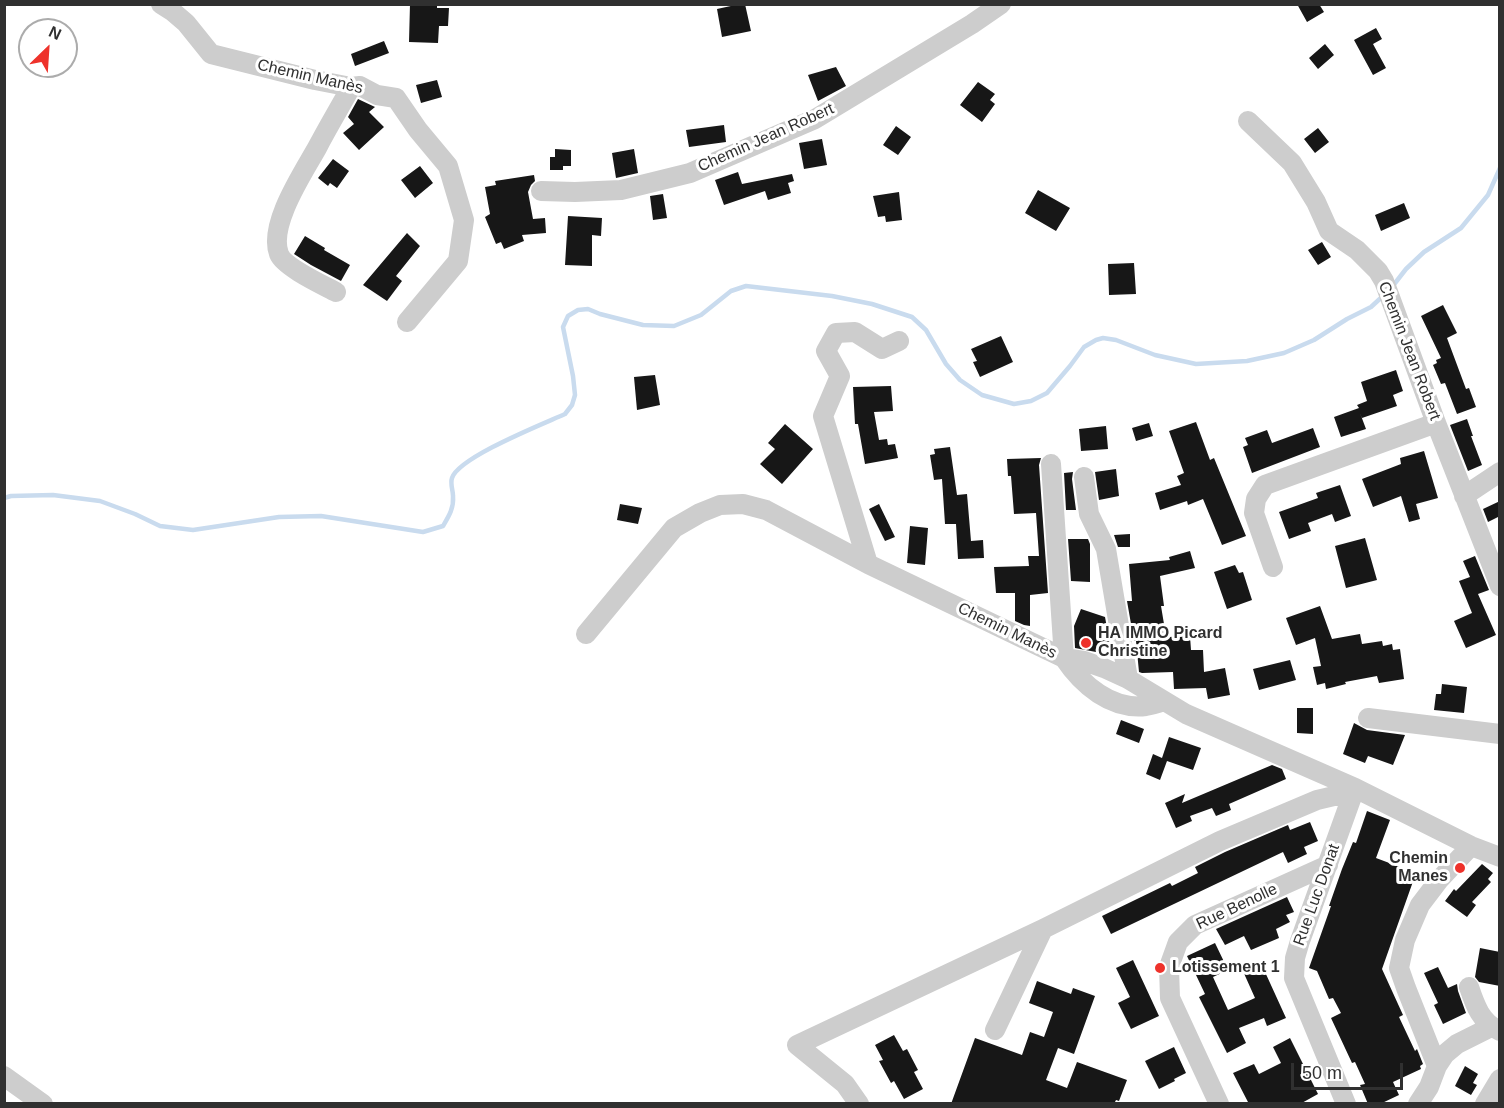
<!DOCTYPE html>
<meta charset="utf-8">
<style>
body{margin:0}
#map{position:relative;width:1504px;height:1108px;overflow:hidden;background:#fff;font-family:Helvetica,sans-serif}
canvas{display:block}
.frame{position:absolute;inset:0;border:6px solid #303030;pointer-events:none}
.north{position:absolute;left:18px;top:18px;width:60px;height:60px;box-sizing:border-box;background:#fff;border:2px solid #acacac;border-radius:50%;rotate:25deg;font-size:16px;font-weight:700;line-height:24px;text-align:center;color:#303030}
.north::after{content:'';display:block;margin:auto;width:21px;height:27px;background:#ee322b;clip-path:polygon(50% 0,100% 100%,50% 72%,0 100%)}
.scale{position:absolute;left:1291px;top:1063px;width:112px;height:27px;box-sizing:border-box;border:3px solid #303030;border-top:0;padding-left:8px;font-size:18px;line-height:21px;white-space:nowrap;color:#303030;-webkit-text-stroke:4px #fff;paint-order:stroke}
</style>
<div id="map">
<canvas width="1504" height="1108"></canvas>
<div class="frame"></div>
<div class="north">N</div>
<div class="scale">50 m</div>
</div>
<script>
const ctx = document.querySelector('canvas').getContext('2d');
ctx.lineJoin = 'round';
function strokePath(path, color, width, dash) { ctx.strokeStyle = color; ctx.lineWidth = width; ctx.lineCap = dash ? 'butt' : 'round'; ctx.setLineDash(dash || []); ctx.stroke(path); }
function paint(path, color) { ctx.fillStyle = color; ctx.fill(path, 'evenodd'); }
function label(font, color, halo, rows, align = 'center') {
  ctx.font = font + ' Helvetica,sans-serif'; ctx.lineWidth = 6; ctx.setLineDash([]); ctx.textBaseline = 'middle'; ctx.strokeStyle = halo; ctx.fillStyle = color; for (const [text, x, y, turn = 0] of rows) {
    ctx.save(); ctx.translate(x, y); ctx.rotate((+turn || 0) * Math.PI / 180); ctx.textAlign = isNaN(turn) ? turn : align; if (halo) ctx.strokeText(text, 0, 0); ctx.fillText(text, 0, 0); ctx.restore();
  }
}
strokePath(new Path2D(`
 M1392 287 1406 269 1424 252 1461 228 1488 195 1500 168
 M4 498 11 496 53 495 100 501 135 514 160 526 193 530 279 517 321 516 423 532 443 526C449 516 454 508 453 496 453 490 450 484 452 478 459 457 543 424 565 414L572 405 575 395 573 376 563 327 568 316 578 310 588 309 600 314 643 325 674 326 701 315 731 291 746 286 832 296 872 304 912 317 926 330 946 364 960 380 982 395 1014 404 1031 401 1047 393 1070 366 1084 347 1096 340 1103 338 1116 340 1155 355 1196 364 1247 361 1284 353 1314 340 1347 319 1371 307 1384 295`), '#c9dbee', 4.5);
paint(new Path2D(`
 M410 4H437V8H449L448 26H439L438 43 409 42Z
 M740 4H745L751 31 722 37 717 9Z
 M1297 4H1319L1324 12 1307 22Z
 M1376 28 1382 39 1373 44 1386 68 1373 75 1354 40Z
 M384 41 389 53 355 66 351 54Z
 M1325 44 1334 55 1318 69 1309 58Z
 M836 67 846 86 818 101 808 75Z
 M437 80 442 97 421 103 416 85Z
 M978 82 995 94 990 100 995 104 982 122 960 105Z
 M358 99 375 107 369 112 384 127 359 150 343 133 354 124 348 117Z
 M724 125 726 142 689 147 686 130Z
 M896 126 911 137 898 155 883 145Z
 M1318 128 1329 142 1315 153 1304 139Z
 M822 139 827 165 804 169 799 143Z
 M555 149 571 150V166H563V170H550V157H555Z
 M634 149 638 173 616 178 612 153Z
 M333 159 349 171 337 188 330 183 328 186 318 178Z
 M420 166 433 183 415 198 401 180Z
 M738 172 742 184 792 174 794 181 788 183 791 193 768 200 765 191 724 205 715 180Z
 M534 175 535 181 531 185 528 192 533 219 545 218 546 233 522 235 524 241 504 249 501 242 496 244 485 217 490 214 485 187 496 185 495 181Z
 M1038 190 1070 208 1056 231 1025 213Z
 M899 192 902 220 886 222 885 216 878 217 873 196Z
 M663 194 667 218 653 220 650 196Z
 M1404 203 1410 218 1381 231 1375 215Z
 M568 216 602 218 601 236 592 235V266L565 265Z
 M407 233 420 246 396 276 402 281 387 301 363 285Z
 M305 236 325 248 324 250 350 265 341 281 311 265 294 254Z
 M1322 242 1331 257 1318 265 1308 250Z
 M1134 263 1136 294 1109 295 1108 264Z
 M1443 305 1457 333 1447 338 1466 389 1469 388 1476 407 1457 414 1445 383 1441 384 1433 365 1437 363 1436 360 1441 358 1421 316Z
 M1001 336 1013 362 980 377 973 362 977 361 971 349Z
 M1396 370 1403 391 1393 395 1397 406 1362 418 1360 413 1366 429 1341 437 1334 417 1359 408 1357 405 1367 401 1361 382Z
 M655 375 660 405 637 410 634 377Z
 M891 386 893 411 874 412 879 440 887 439 888 445 895 444 898 458 865 464 858 424H855L853 387Z
 M1467 419 1473 436H1471L1482 465 1468 471 1450 425Z
 M1196 422 1210 460 1214 458 1246 536 1222 545 1203 499 1188 505 1187 501 1160 510 1155 493 1181 485 1177 476 1184 473 1169 431Z
 M1149 423 1153 436 1136 441 1132 428Z
 M785 424 813 449 782 484 760 464 775 449 768 443Z
 M1106 426 1108 449 1081 451 1079 429Z
 M1313 428 1320 447 1252 473 1243 447 1248 445 1245 438 1267 430 1272 443Z
 M950 447 957 495 967 494 971 541 983 540 984 558 958 559 956 524H945L942 479 934 480 930 455 935 454 934 449Z
 M1424 451 1438 498 1416 504 1420 519 1409 522 1401 496 1373 507 1362 479 1401 464 1400 458Z
 M1041 458 1039 465 1048 593 1030 595V626L1024 625 1015 621V593H996L994 567 1029 566 1028 556H1039L1036 513 1014 514 1011 476H1008L1007 459Z
 M1116 469 1119 496 1099 500 1095 472Z
 M1073 472 1072 479 1076 510H1066L1064 473Z
 M1340 485 1351 516 1335 522 1332 514 1308 523 1311 531 1289 539 1279 512 1318 498 1316 493Z
 M1500 501V516L1488 522 1483 509Z
 M620 504 642 508 638 524 617 520Z
 M879 504 895 537 885 541 869 509Z
 M910 526 928 528 925 565 907 563Z
 M1130 534V547H1118L1114 535Z
 M1365 538 1377 580 1346 588 1335 546Z
 M1068 539H1088L1090 544V582L1071 581Z
 M1190 551 1195 568 1160 576 1164 606H1161L1165 630H1167V637L1190 636 1191 650H1203L1204 672 1225 668 1230 695 1208 699 1206 688 1174 689 1173 672 1142 673 1139 672 1136 641H1134L1127 601H1132L1129 564 1170 560 1169 557Z
 M1475 556 1489 590 1478 594 1496 635 1466 648 1454 621 1472 613 1459 581 1470 577 1463 561Z
 M1235 565 1239 573 1243 572 1252 600 1227 609 1214 572Z
 M1320 606 1332 639 1360 634 1362 644 1382 641 1383 646 1392 644 1393 650 1400 649 1404 679 1379 683 1377 676 1345 682 1346 684 1326 689 1325 683 1317 685 1313 667 1321 666 1315 638 1296 645 1286 618Z
 M1081 609 1105 617 1110 644 1096 652 1075 648 1074 626Z
 M1290 660 1296 680 1259 690 1253 669Z
 M1442 684 1467 687 1464 713 1434 710 1436 694H1441Z
 M1297 708H1313V734L1297 733Z
 M1121 720 1144 729 1139 743 1116 734Z
 M1354 723 1367 730 1405 735 1393 765 1368 756 1365 763 1343 754Z
 M1169 737 1201 748 1193 770 1167 761 1160 780 1146 774 1153 754 1162 758Z
 M1272 765 1282 769 1286 779 1229 804 1231 810 1216 816 1212 808 1190 816 1192 821 1176 828 1165 803 1185 794 1182 803Z
 M1367 811 1390 820 1376 858 1416 873 1382 969 1403 1015 1399 1017 1415 1051 1417 1049 1423 1064 1420 1066 1421 1069 1393 1082 1399 1095 1380 1104H1368L1360 1085 1365 1084 1355 1062 1352 1063 1331 1018 1341 1013 1333 998 1329 999 1317 971 1309 968 1331 906H1329L1342 869 1353 842 1356 843Z
 M1310 822 1318 841 1304 847 1307 854 1288 863 1283 852 1111 934 1102 916 1170 883 1172 886 1198 873 1195 867 1225 852 1288 825 1290 830Z
 M1482 864 1493 873 1488 879 1491 882 1472 902 1476 905 1467 917 1445 901 1454 889 1456 891Z
 M1287 897 1294 912 1286 915 1290 922 1276 929 1279 938 1251 950 1244 936 1225 945 1216 929Z
 M1215 943 1228 970 1213 977 1228 1010 1255 998 1242 969 1260 961 1286 1018 1267 1026 1264 1018 1239 1028 1246 1043 1227 1053 1199 997 1205 994 1187 956Z
 M1480 948 1500 952V986L1479 982 1475 977Z
 M1133 960 1159 1016 1131 1029 1118 1003 1130 997 1116 968Z
 M1438 967 1448 988 1457 984 1458 991 1466 1013 1443 1024 1434 1005 1438 1003 1424 973Z
 M1037 981 1071 994 1073 988 1095 996 1074 1054 1058 1048 1046 1080 1067 1088 1077 1062 1127 1080 1119 1101 1116 1100 1114 1104H951L975 1038 1022 1055 1030 1032 1044 1037 1053 1012 1029 1003Z
 M894 1035 903 1051 907 1049 918 1070 914 1072 923 1089 904 1099 894 1081 891 1083 879 1061 883 1060 875 1045Z
 M1290 1038 1318 1094 1300 1104H1249L1233 1073 1254 1064 1259 1074 1281 1063 1273 1047Z
 M1174 1047 1186 1073 1174 1079 1175 1081 1159 1089 1145 1061Z
 M1465 1066 1478 1074 1473 1083 1477 1085 1471 1095 1455 1086Z`), '#171717');
strokePath(new Path2D(`
 M161 4 172 11 186 23 211 54 315 80 351 87 360 86 377 95 396 98 418 130 448 166 464 220 458 261 407 322
 M1248 121 1292 163 1316 202 1329 231 1357 250 1378 271 1384 281 1436 423 1500 586
 M541 191 575 192 621 190 690 173 815 119 972 24 1001 4
 M336 292C323 285 284 267 279 254 268 225 303 173 317 148 328 127 340 107 351 87
 M1051 464 1064 658C1082 685 1111 710 1146 706 1152 705 1158 703 1164 701
 M1084 477 1089 514 1106 549 1128 679
 M1464 496 1500 472
 M868 564 823 416 840 376 826 351 836 333 855 332 882 349 899 341
 M1273 567 1254 513 1256 499 1265 485 1436 423
 M586 634 674 528 700 513 720 505 743 504 766 510 868 564 1064 658 1084 661 1104 668 1128 679 1186 714 1355 788 1471 846 1500 857
 M1368 718 1500 734
 M1469 987C1475 1005 1481 1023 1500 1031
 M995 1030 1043 929
 M1437 1066 1406 988 1399 968 1405 940 1420 905 1439 880 1471 846
 M4 1076 43 1104
 M859 1104 845 1084 797 1045 1043 929 1220 841 1317 800 1334 796 1352 795
 M1219 1104 1170 998 1169 967 1178 942 1195 925 1328 865
 M1346 1104 1294 978 1295 958 1300 941 1355 788
 M1418 1104 1429 1087 1437 1066 1445 1054 1457 1044 1491 1027
 M1485 1104 1500 1079`), '#cdcdcd', 20);
for (const [x, y, r, color] of [
 [1086,643,6,"#ee322b"],
 [1460,868,6,"#ee322b"],
 [1160,968,6,"#ee322b"]
]) { const dot = new Path2D(); dot.arc(x, y, r, 0, 2 * Math.PI); ctx.fillStyle = color; ctx.fill(dot); strokePath(dot, '#fff', 2); }
label('16px', '#303030', '#fff', [
 ["Chemin Manès",310,77,13],
 ["Chemin Jean Robert",766,138,-24],
 ["Chemin Jean Robert",1409,351,69],
 ["Chemin Manès",1007,631,26],
 ["Rue Luc Donat",1317,895,-70],
 ["Rue Benolle",1237,907,-25]
]);
label('bold 16px', '#303030', '#fff', [
 ["HA IMMO Picard",1098,634],
 ["Christine",1098,652],
 ["Chemin",1448,859,"right"],
 ["Manes",1448,877,"right"],
 ["Lotissement 1",1172,968]
], 'left');
</script>
